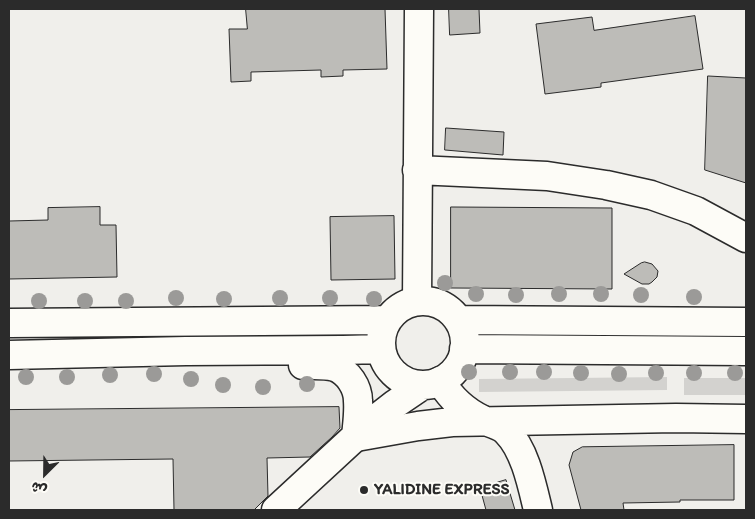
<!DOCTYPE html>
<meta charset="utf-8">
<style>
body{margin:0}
#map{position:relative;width:755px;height:519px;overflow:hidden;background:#f0efeb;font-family:Itim,"Playpen Sans Arabic",sans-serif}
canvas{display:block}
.frame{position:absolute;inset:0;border:10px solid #2b2b2b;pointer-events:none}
.north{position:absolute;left:20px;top:449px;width:50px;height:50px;-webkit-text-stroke:4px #fdfcf7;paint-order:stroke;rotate:203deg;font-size:14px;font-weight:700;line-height:20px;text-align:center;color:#2b2b2b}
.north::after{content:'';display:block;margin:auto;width:18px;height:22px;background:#2b2b2b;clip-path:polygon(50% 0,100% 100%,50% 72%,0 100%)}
</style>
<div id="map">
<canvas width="755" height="519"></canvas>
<div class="frame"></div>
<div class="north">ش</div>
</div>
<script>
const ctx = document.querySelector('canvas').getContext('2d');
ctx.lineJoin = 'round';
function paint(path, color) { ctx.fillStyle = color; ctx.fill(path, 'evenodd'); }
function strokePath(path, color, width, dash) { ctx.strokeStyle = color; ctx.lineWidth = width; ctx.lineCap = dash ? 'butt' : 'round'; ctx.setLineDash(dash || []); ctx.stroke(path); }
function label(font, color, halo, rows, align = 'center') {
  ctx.font = font + ' Itim,sans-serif'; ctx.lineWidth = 4; ctx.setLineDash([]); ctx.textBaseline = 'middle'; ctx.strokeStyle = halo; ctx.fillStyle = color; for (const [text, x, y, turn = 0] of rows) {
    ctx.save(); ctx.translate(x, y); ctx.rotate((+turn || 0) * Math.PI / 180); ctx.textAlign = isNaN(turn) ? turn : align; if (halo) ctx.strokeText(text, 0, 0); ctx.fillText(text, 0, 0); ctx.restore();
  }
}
paint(new Path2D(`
 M667 377V390L479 392V379Z
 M684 378H746V395H684Z`), '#d3d2cf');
const building = new Path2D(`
 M246 9H385L387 69 343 70V76L321 77V70L251 72V81L231 82 229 29H247Z
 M449 9H479L480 33 450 35Z
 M695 16 703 69 601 83V87L545 94 536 24 592 17 594 30Z
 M708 76 746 78V183L705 170Z
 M446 128 504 132 503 155 445 150Z
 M100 207V225H116L117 277 9 279V221L48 220V208Z
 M451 207 612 208V289L451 288Z
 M394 216 395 279 331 280 330 217Z
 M645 262 652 264 658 271 657 277 652 282 649 284H642L624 274 641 263Z
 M339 407 340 428 332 437 310 457 267 458 268 496 254 510H174L173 459 9 461V410Z
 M734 445V500H680V502L623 503 624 510H581L569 465 573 452 582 447Z
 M506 480 515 510H486L480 488Z`);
paint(building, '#bdbcb8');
strokePath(building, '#2b2b2b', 1);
const minor = new Path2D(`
 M417 170 547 176 606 185 651 195 696 211 746 238
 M417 301 419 9
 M440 381C452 399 464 411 483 420 490 423 502 426 507 432 525 450 532 485 538 510
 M356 437 418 426 452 422 676 418 746 419`);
const major = new Path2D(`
 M381 343a42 42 0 1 1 84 0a42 42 0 1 1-84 0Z
 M458 320 746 322
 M9 323 387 320
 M464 349 746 351
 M9 355 186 351 343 350 381 349
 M303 365C314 365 325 364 335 367 348 372 358 387 358 401 359 413 357 425 356 437
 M276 510 368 425 395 404 423 385`);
strokePath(minor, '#2b2b2b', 31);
strokePath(major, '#2b2b2b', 31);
strokePath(minor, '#fdfcf7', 28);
strokePath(major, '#fdfcf7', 28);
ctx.fillStyle = '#9b9a98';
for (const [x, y] of [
 [445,283],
 [476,294],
 [559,294],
 [601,294],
 [516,295],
 [641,295],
 [694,297],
 [176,298],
 [280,298],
 [330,298],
 [224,299],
 [374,299],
 [39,301],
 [85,301],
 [126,301],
 [469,372],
 [510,372],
 [544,372],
 [581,373],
 [656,373],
 [694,373],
 [735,373],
 [154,374],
 [619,374],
 [110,375],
 [26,377],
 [67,377],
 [191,379],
 [307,384],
 [223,385],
 [263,387]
]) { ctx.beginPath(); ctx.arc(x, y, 8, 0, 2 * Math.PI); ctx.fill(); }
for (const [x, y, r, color] of [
 [364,490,5,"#2b2b2b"]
]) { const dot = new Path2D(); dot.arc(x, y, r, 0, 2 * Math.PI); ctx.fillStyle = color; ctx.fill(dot); strokePath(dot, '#fdfcf7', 2); }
label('bold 16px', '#2b2b2b', '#fdfcf7', [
 ["YALIDINE EXPRESS",374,490]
], 'left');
</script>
